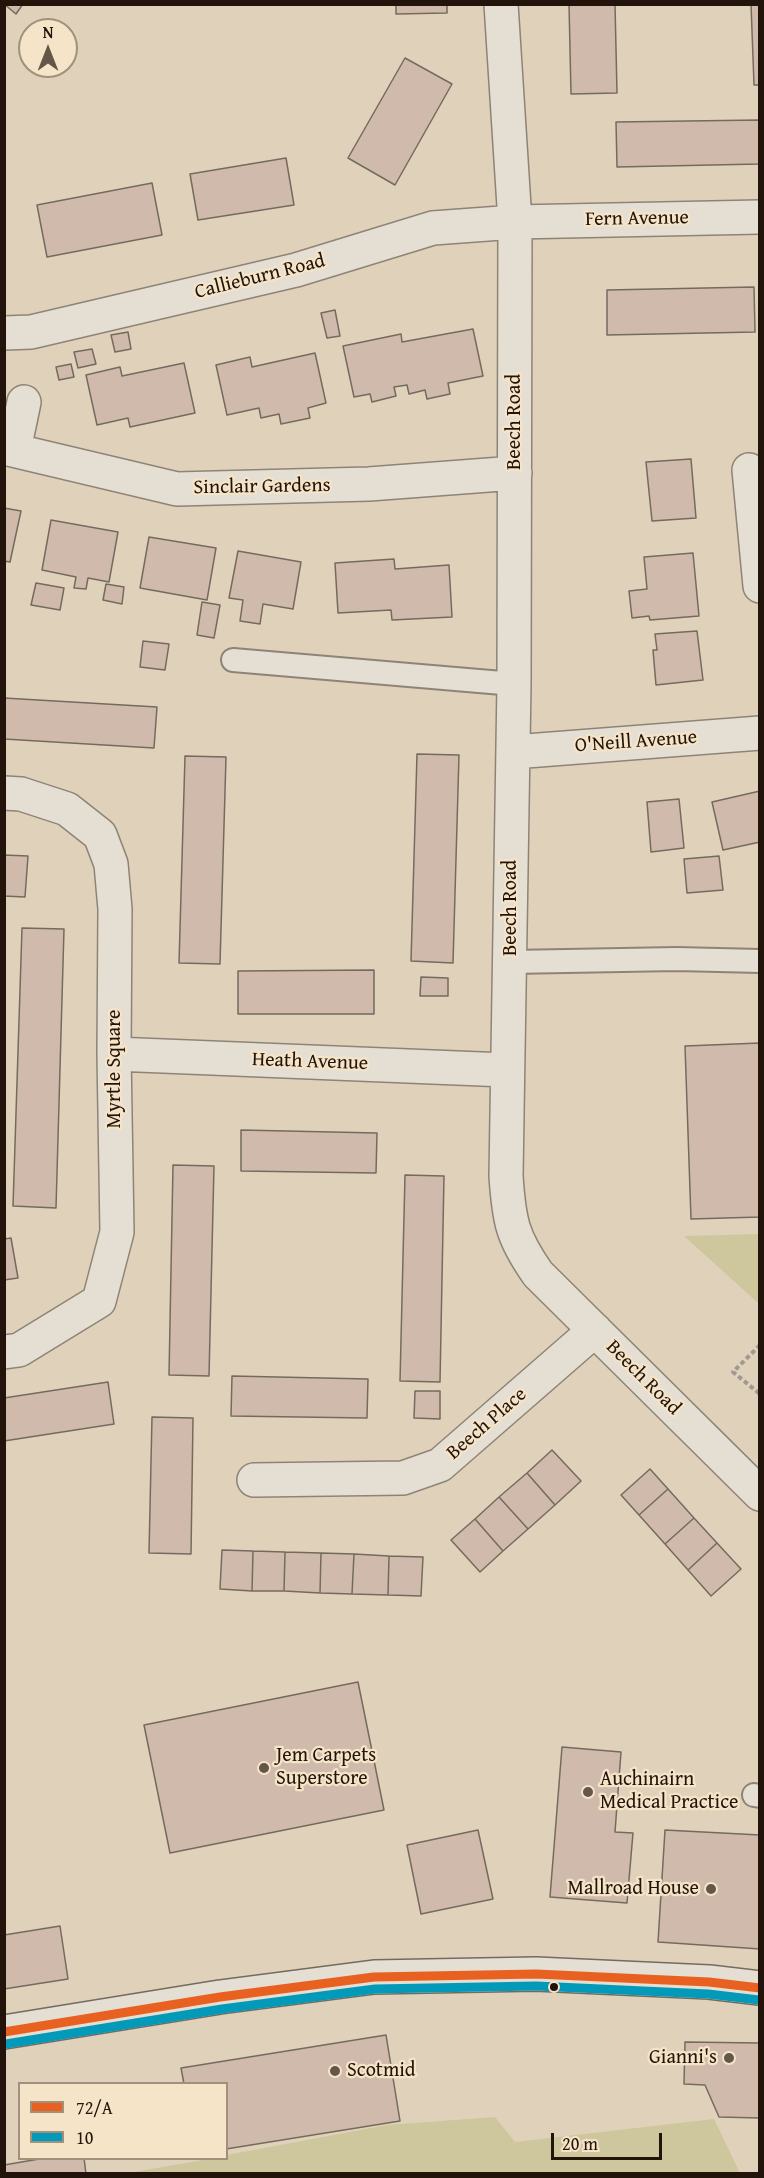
<!DOCTYPE html>
<style>
body{margin:0}
#map{position:relative;width:764px;height:2178px;overflow:hidden;background:#e0d2ba;font-family:"Gentium Book Plus",serif}
canvas{display:block}
.frame{position:absolute;inset:0;border:6px solid #22140b;pointer-events:none}
.legend{position:absolute;left:18px;top:2082px;width:210px;height:78px;box-sizing:border-box;background:#f5e4c8;border:2px solid #a1917c;margin:0;padding:8px 10px;list-style:none;font-size:18px;color:#22140b}
.legend li{display:flex;align-items:center;gap:12px;height:30px}
.legend b{width:30px;border:2px solid #a1917c}
.north{position:absolute;left:18px;top:18px;width:60px;height:60px;box-sizing:border-box;background:#f5e4c8;border:2px solid #a1917c;border-radius:50%;rotate:0deg;font-size:16px;font-weight:700;line-height:24px;text-align:center;color:#22140b}
.north::after{content:'';display:block;margin:auto;width:21px;height:27px;background:#645648;clip-path:polygon(50% 0,100% 100%,50% 72%,0 100%)}
.scale{position:absolute;left:551px;top:2133px;width:111px;height:27px;box-sizing:border-box;border:3px solid #22140b;border-top:0;padding-left:8px;font-size:18px;line-height:21px;white-space:nowrap;color:#22140b;-webkit-text-stroke:4px #f5e4c8;paint-order:stroke}
</style>
<div id="map">
<canvas width="764" height="2178"></canvas>
<div class="frame"></div>
<ul class="legend">
<li><b style="height:8px;background:#e86121"></b>72/A</li>
<li><b style="height:8px;background:#039aba"></b>10</li>
</ul>
<div class="north">N</div>
<div class="scale">20 m</div>
</div>
<script>
const ctx = document.querySelector('canvas').getContext('2d');
ctx.lineJoin = 'round';
function paint(path, color) { ctx.fillStyle = color; ctx.fill(path, 'evenodd'); }
function strokePath(path, color, width, dash) { ctx.strokeStyle = color; ctx.lineWidth = width; ctx.lineCap = dash ? 'butt' : 'round'; ctx.setLineDash(dash || []); ctx.stroke(path); }
function label(font, color, halo, rows, align = 'center') {
  ctx.font = font + ' "Gentium Book Plus",serif'; ctx.lineWidth = 4.5; ctx.setLineDash([]); ctx.textBaseline = 'middle'; ctx.strokeStyle = halo; ctx.fillStyle = color; for (const [text, x, y, turn = 0] of rows) {
    ctx.save(); ctx.translate(x, y); ctx.rotate((+turn || 0) * Math.PI / 180); ctx.textAlign = isNaN(turn) ? turn : align; if (halo) ctx.strokeText(text, 0, 0); ctx.fillText(text, 0, 0); ctx.restore();
  }
}
paint(new Path2D(`
 M759 1234 758 1303 684 1236Z
 M495 2117 515 2142 714 2119 740 2173H128L209 2159 226 2158 227 2155 387 2125Z`), '#cec69d');
const building = new Path2D(`
 M4 4H23L16 14Z
 M396 4H447V13L396 14Z
 M569 4H615L617 93 571 94Z
 M751 4H760V85H754Z
 M405 58 452 84 395 185 348 158Z
 M759 120 760 164 617 167 616 122Z
 M286 158 294 205 198 220 190 174Z
 M152 183 162 235 47 257 37 205Z
 M754 287 755 332 607 335V290Z
 M335 310 340 336 327 338 321 313Z
 M473 329 483 376 448 383 450 394 427 399 425 390 409 394 407 385 394 387 396 396 372 402 370 394 354 397 343 346 401 334 402 342Z
 M128 332 131 349 115 352 111 335Z
 M92 349 96 364 78 368 74 352Z
 M315 353 326 403 308 408 310 418 281 424 279 414 261 418 259 408 227 415 216 365 250 357 252 367Z
 M184 363 195 413 130 427 128 418 97 425 86 375 120 367 122 376Z
 M71 364 74 377 59 380 56 367Z
 M691 459 696 518 652 521 646 462Z
 M4 508 21 511 10 562 4 561Z
 M51 520 118 532 109 582 88 578 86 589 74 588 76 577 42 570Z
 M149 537 216 548 207 600 140 588Z
 M238 551 301 562 293 609 263 604 260 624 240 621 243 600 229 598Z
 M693 553 699 616 650 620 649 616 632 618 629 591 647 589 644 557Z
 M394 559 395 569 449 565 452 617 392 620 391 610 338 613 335 563Z
 M36 583 64 588 60 610 31 605Z
 M106 584 124 587 122 604 103 600Z
 M202 602 220 605 214 638 197 635Z
 M697 631 703 680 656 685 653 650H657L655 634Z
 M143 641 169 644 165 670 140 667Z
 M4 698 157 707 154 748 4 739Z
 M417 754 459 755 453 963 411 961Z
 M185 756 226 757 220 964 179 963Z
 M760 791V842L723 850 712 802Z
 M679 799 684 848 651 852 647 802Z
 M4 855 28 856 25 897 4 896Z
 M719 856 723 890 687 893 684 859Z
 M22 928 64 929 56 1208 13 1206Z
 M374 970V1014H238V971Z
 M421 977 448 978V996H420Z
 M760 1043V1217L691 1219 685 1046Z
 M241 1130 377 1133 376 1173 241 1171Z
 M173 1165 214 1166 209 1376 169 1375Z
 M405 1175 444 1176 440 1382 400 1381Z
 M11 1238 18 1278 4 1280V1239Z
 M232 1376 368 1379 367 1418 231 1416Z
 M108 1382 114 1424 4 1441V1398Z
 M415 1391H440V1419L414 1418Z
 M152 1417 193 1418 191 1554 149 1553Z
 M552 1450 581 1481 555 1505 527 1473Z
 M650 1469 668 1489 639 1515 621 1495Z
 M527 1473 555 1505 528 1529 499 1497Z
 M668 1489 694 1518 665 1544 639 1515Z
 M499 1497 528 1529 503 1551 475 1519Z
 M694 1518 717 1543 688 1570 665 1544Z
 M475 1519 503 1551 480 1572 451 1540Z
 M717 1543 741 1569 711 1596 688 1570Z
 M222 1550 253 1551 252 1591 220 1589Z
 M253 1551 285 1552 284 1591H252Z
 M285 1552 321 1553 320 1593 284 1591Z
 M321 1553 354 1554 352 1594 320 1593Z
 M354 1554 389 1556 388 1595 352 1594Z
 M389 1556 423 1557 421 1596 388 1595Z
 M358 1682 384 1810 170 1853 144 1725Z
 M562 1747 621 1752 615 1832 633 1833 627 1903 550 1897Z
 M478 1830 493 1899 421 1914 407 1845Z
 M665 1830 760 1835V1949L658 1942Z
 M60 1926 68 1979 4 1989V1935Z
 M386 2035 400 2121 226 2149V2084H184L181 2068Z
 M685 2042 760 2043V2118L719 2117 705 2085 684 2084Z
 M45 2158H84L86 2174H4V2165Z`);
paint(building, '#d0baac');
strokePath(building, '#746b5e', 1.5);
const lane = new Path2D(`
 M233 660 514 684
 M511 962 677 959 760 961
 M754 1795 760 1796`);
const street = new Path2D(`
 M501 4 515 222 514 684 506 1176C509 1221 512 1237 538 1274L760 1494
 M4 333 31 332 296 270 433 228 515 222 760 217
 M4 448 177 489 369 484 515 473
 M14 450 24 402
 M749 470 760 586
 M513 752 760 733
 M4 793 21 794 67 809 100 835 111 864 115 909 114 1054 117 1232 99 1301 19 1350 4 1352
 M114 1054 506 1070
 M254 1480 403 1478 440 1465 595 1330`);
const secondary = new Path2D(`
 M4 2032 220 1997 374 1977 536 1974 709 1982 760 1988`);
strokePath(lane, '#8e8476', 26);
strokePath(street, '#8e8476', 36);
strokePath(secondary, '#746b5e', 36);
strokePath(new Path2D(`
 M760 1345 733 1372 760 1394`), '#a09990', 4, [4.5, 3]);
strokePath(lane, '#e5ded3', 22);
strokePath(street, '#e5ded3', 33);
strokePath(secondary, '#e5ded3', 33);
strokePath(new Path2D(`
 M4 2032 220 1997 374 1977 536 1974 709 1982 760 1988`), '#e86121', 9);
strokePath(new Path2D(`
 M6 2044 222 2009 375 1989 536 1986 708 1994 759 2000`), '#039aba', 9);
for (const [x, y, r, color] of [
 [264,1768,6,"#645648"],
 [588,1792,6,"#645648"],
 [711,1889,6,"#645648"],
 [554,1987,5,"#22140b"],
 [729,2058,6,"#645648"],
 [335,2071,6,"#645648"]
]) { const dot = new Path2D(); dot.arc(x, y, r, 0, 2 * Math.PI); ctx.fillStyle = color; ctx.fill(dot); strokePath(dot, '#f5e4c8', 2); }
label('20px', '#22140b', '#f5e4c8', [
 ["Fern Avenue",637,219,-1],
 ["Callieburn Road",260,277,-14],
 ["Beech Road",515,422,-90],
 ["Sinclair Gardens",262,487,-1],
 ["O'Neill Avenue",636,742,-4],
 ["Beech Road",511,908,-90],
 ["Heath Avenue",310,1062,2],
 ["Myrtle Square",115,1069,-90],
 ["Beech Road",643,1378,45],
 ["Beech Place",487,1424,-41]
]);
label('20px', '#22140b', '#f5e4c8', [
 ["Jem Carpets",276,1756],
 ["Superstore",276,1779],
 ["Auchinairn",600,1780],
 ["Medical Practice",600,1803],
 ["Mallroad House",699,1889,"right"],
 ["Gianni's",717,2058,"right"],
 ["Scotmid",347,2071]
], 'left');
</script>
